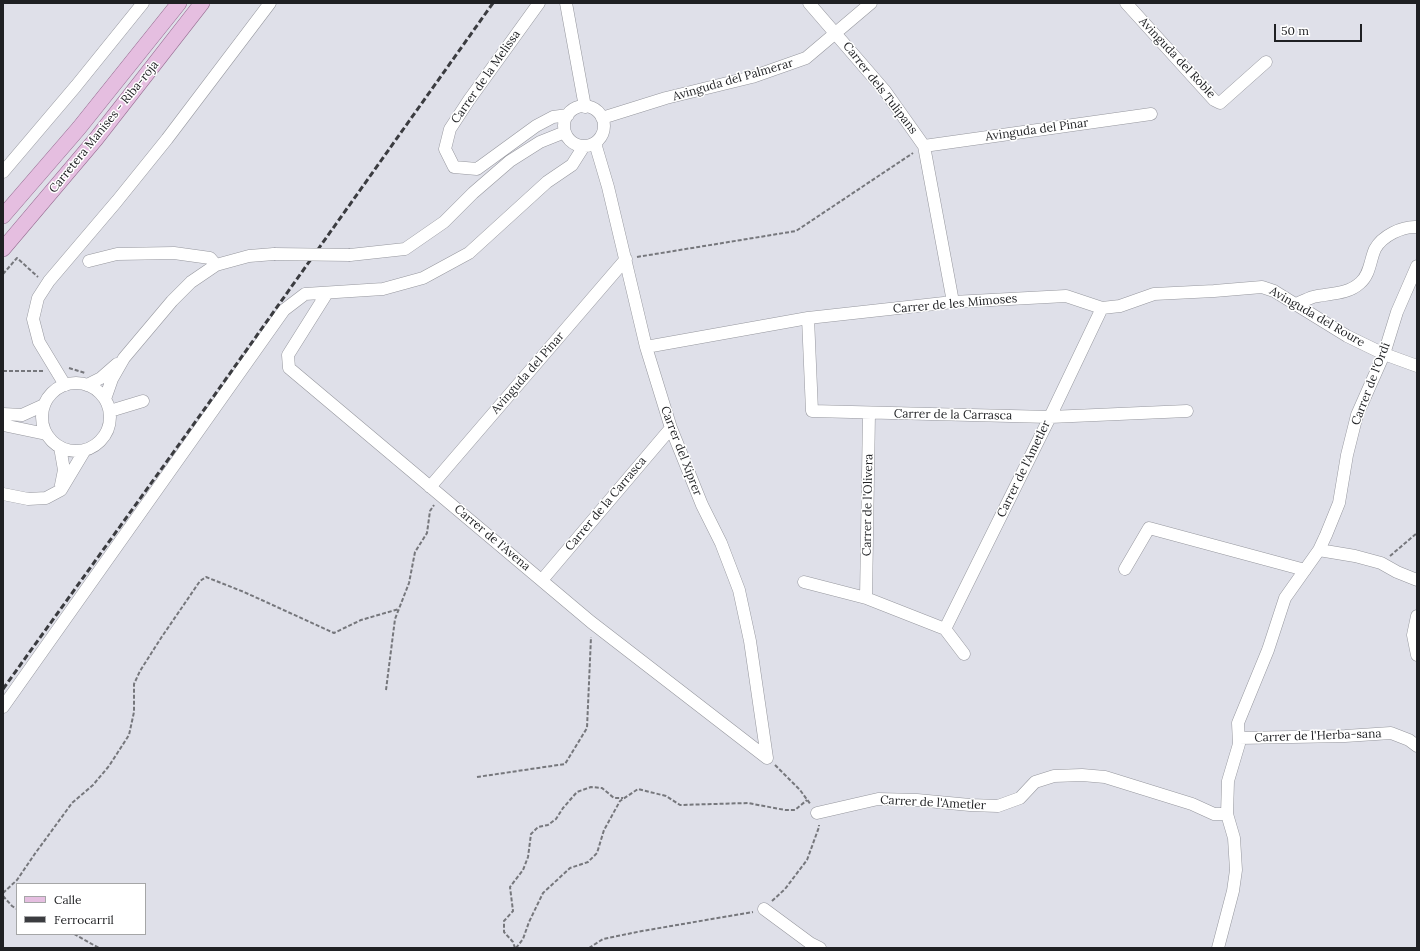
<!DOCTYPE html>
<style>
body{margin:0}
#map{position:relative;width:1420px;height:951px;overflow:hidden;background:#dfe0e9;font-family:Lora,serif}
canvas{display:block}
.frame{position:absolute;inset:0;border:4px solid #1f2023;pointer-events:none}
.legend{position:absolute;left:16px;top:883px;width:130px;height:52px;box-sizing:border-box;background:#fff;border:1px solid #a5a6a7;margin:0;padding:5px 7px;list-style:none;font-size:12px;color:#1f2023}
.legend li{display:flex;align-items:center;gap:8px;height:20px}
.legend b{width:20px;border:1px solid #a5a6a7}
.scale{position:absolute;left:1274px;top:24px;width:88px;height:18px;box-sizing:border-box;border:2px solid #1f2023;border-top:0;padding-left:5px;font-size:12px;line-height:14px;white-space:nowrap;color:#1f2023;-webkit-text-stroke:3px #fff;paint-order:stroke}
</style>
<div id="map">
<canvas width="1420" height="951"></canvas>
<div class="frame"></div>
<ul class="legend">
<li><b style="height:5px;background:#e5bee0"></b>Calle</li>
<li><b style="height:5px;background:#3b3c40"></b>Ferrocarril</li>
</ul>
<div class="scale">50 m</div>
</div>
<script>
const ctx = document.querySelector('canvas').getContext('2d');
ctx.lineJoin = 'round';
function strokePath(path, color, width, dash) { ctx.strokeStyle = color; ctx.lineWidth = width; ctx.lineCap = dash ? 'butt' : 'round'; ctx.setLineDash(dash || []); ctx.stroke(path); }
function label(font, color, halo, rows, align = 'center') {
  ctx.font = font + ' Lora,serif'; ctx.lineWidth = 3; ctx.setLineDash([]); ctx.textBaseline = 'middle'; ctx.strokeStyle = halo; ctx.fillStyle = color; for (const [text, x, y, turn = 0] of rows) {
    ctx.save(); ctx.translate(x, y); ctx.rotate((+turn || 0) * Math.PI / 180); ctx.textAlign = isNaN(turn) ? turn : align; if (halo) ctx.strokeText(text, 0, 0); ctx.fillText(text, 0, 0); ctx.restore();
  }
}
const minor = new Path2D(`
 M539 3 469 100 450 129 445 149 454 167 477 169 536 126 553 117 568 115
 M566 3 585 107
 M809 3 885 91 924 146 953 302
 M1126 3 1214 100 1220 103 1266 62
 M564 126a20 20 0 1 1 40 0a20 20 0 1 1-40 0Z
 M602 118 666 98 752 77 806 58 871 3
 M595 143 608 187 646 347 671 428 702 505 721 543 739 590 750 641 767 758
 M924 146 1151 114
 M3 172 76 86 143 3
 M350 255 405 249 444 222 473 193 510 161 540 142 565 132
 M89 261 117 254 174 253 210 258 216 265
 M327 293 288 355 289 368 591 622 767 758
 M1296 304C1301 302 1307 299 1313 297 1329 293 1347 295 1360 283 1370 275 1370 260 1375 249 1382 236 1402 226 1417 227
 M808 318 812 411 1050 417 1187 411
 M646 347 808 318 953 302 1066 296 1102 308 1120 306 1154 294 1214 291 1262 287 1274 291 1347 336 1384 354 1417 366
 M42 417a34 34 0 1 1 68 0a34 34 0 1 1-68 0Z
 M65 385 39 342 33 319 38 298 49 281 117 201 167 139 270 3
 M87 385 101 378 117 364
 M105 399 112 379 124 358 172 301 191 282 216 265 249 256 274 254
 M110 411 143 401
 M3 414 22 415 44 405
 M3 425 46 434
 M60 447 64 470 61 485
 M430 487 626 259
 M3 494 28 499 46 498 61 490 85 450
 M1319 550 1355 556 1381 563 1397 572 1417 580
 M1125 569 1149 528 1305 570
 M542 580 671 428
 M804 582 866 598 945 629 964 654
 M866 598 869 413
 M1417 616 1413 635 1417 655
 M945 629 1050 417 1102 308
 M3 707 284 310 305 294 383 289 423 278 469 253 547 182 572 165 584 146
 M1239 738 1345 736 1391 733 1409 740 1417 746
 M817 813 878 799 917 800 970 805 998 806 1020 798 1035 782 1054 776 1082 775 1105 777 1192 804 1214 814H1227
 M764 909 810 943 820 948
 M1218 948 1233 891 1236 870 1234 838 1227 814 1228 781 1239 744 1238 723 1268 650 1285 598 1319 550 1326 535 1339 503 1347 455 1357 415 1384 354 1397 312 1417 266`);
const major = new Path2D(`
 M3 216 79 128 179 3
 M3 249 96 139 202 3`);
strokePath(minor, '#96979e', 13);
strokePath(major, '#956b90', 16);
strokePath(new Path2D(`
 M637 257 796 231 913 153
 M3 274 17 258 38 277
 M69 368 85 373
 M3 371H43
 M1390 556 1417 533
 M386 690 395 619 409 583 415 552 427 533 430 511 434 505
 M775 765 800 790 811 805
 M477 777 565 764 587 728 591 637
 M3 893 17 880 34 855 72 803 93 785 109 766 129 735 134 712V684L140 671 161 638 200 581 206 577 244 592 334 633 361 620 399 609
 M3 896 12 906 17 909
 M772 901 785 889 807 860 819 827V825
 M74 934 99 948
 M515 948 513 942 504 932V921L513 911 510 887 523 870 528 857 531 834 538 827 548 825 556 819 563 808 577 792 591 787 602 788 614 798H623
 M516 948 523 939 529 922 543 893 570 868 588 862 597 853 604 830 620 801 638 789 666 796 680 805 748 803 785 810H795L807 800
 M589 948 603 939 642 931 753 912`), '#76777c', 2, [4, 2]);
strokePath(minor, '#fff', 12);
strokePath(major, '#e5bee0', 15);
strokePath(new Path2D(`
 M3 689 206 407 493 3`), '#3b3c40', 3, [6, 3]);
const minorBridge = new Path2D(`
 M274 254 350 255`);
strokePath(minorBridge, '#96979e', 13, []);
strokePath(minorBridge, '#fff', 12);
label('12px', '#1f2023', '#fff', [
 ["Avinguda del Roble",1177,58,47],
 ["Carrer de la Melissa",486,77,-55],
 ["Avinguda del Palmerar",733,80,-16],
 ["Carrer dels Tulipans",880,88,52],
 ["Carretera Manises - Riba-roja",104,127,-51],
 ["Avinguda del Pinar",1037,130,-8],
 ["Carrer de les Mimoses",955,304,-5],
 ["Avinguda del Roure",1317,317,30],
 ["Avinguda del Pinar",528,373,-49],
 ["Carrer de l'Ordi",1371,384,-69],
 ["Carrer de la Carrasca",953,415,1],
 ["Carrer del Xiprer",681,451,69],
 ["Carrer de l'Ametler",1024,469,-64],
 ["Carrer de la Carrasca",606,504,-50],
 ["Carrer de l'Olivera",868,505,-89],
 ["Carrer de l'Avena",492,538,40],
 ["Carrer de l'Herba-sana",1318,736,-2],
 ["Carrer de l'Ametler",933,803,3]
]);
</script>
